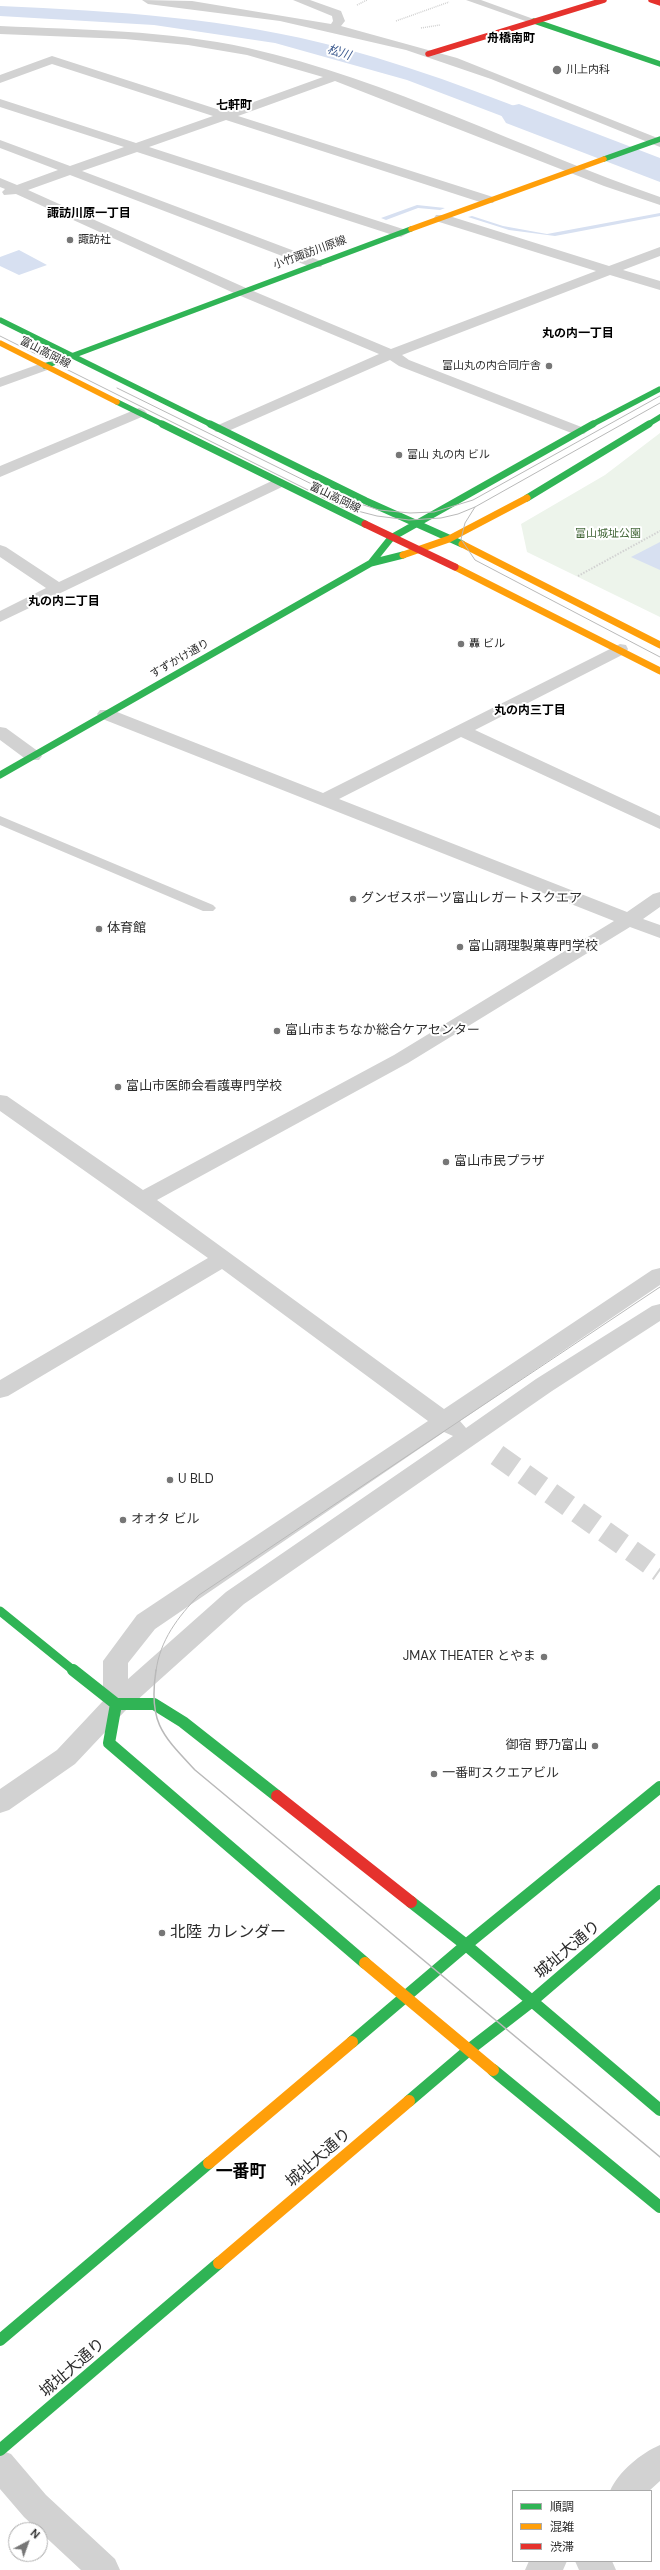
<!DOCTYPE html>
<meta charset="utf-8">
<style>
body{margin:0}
#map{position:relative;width:660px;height:2570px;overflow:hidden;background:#fff;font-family:"DM Sans","Noto Sans JP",sans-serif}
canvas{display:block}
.legend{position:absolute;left:512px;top:2490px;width:140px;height:72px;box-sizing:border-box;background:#fff;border:1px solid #ababab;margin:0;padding:5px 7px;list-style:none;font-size:12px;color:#2d2d2d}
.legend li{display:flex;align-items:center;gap:8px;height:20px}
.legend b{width:20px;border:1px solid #ababab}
.north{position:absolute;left:8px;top:2522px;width:40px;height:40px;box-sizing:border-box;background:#fff;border:1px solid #ababab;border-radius:50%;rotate:41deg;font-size:11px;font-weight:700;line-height:16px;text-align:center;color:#2d2d2d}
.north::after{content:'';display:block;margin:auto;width:14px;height:18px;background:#767676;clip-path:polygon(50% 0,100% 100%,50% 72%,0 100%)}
</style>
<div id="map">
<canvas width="660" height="2570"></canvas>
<ul class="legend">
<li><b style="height:5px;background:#30b455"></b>順調</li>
<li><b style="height:5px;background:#ff9f0a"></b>混雑</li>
<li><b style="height:5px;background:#e5322d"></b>渋滞</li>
</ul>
<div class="north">N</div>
</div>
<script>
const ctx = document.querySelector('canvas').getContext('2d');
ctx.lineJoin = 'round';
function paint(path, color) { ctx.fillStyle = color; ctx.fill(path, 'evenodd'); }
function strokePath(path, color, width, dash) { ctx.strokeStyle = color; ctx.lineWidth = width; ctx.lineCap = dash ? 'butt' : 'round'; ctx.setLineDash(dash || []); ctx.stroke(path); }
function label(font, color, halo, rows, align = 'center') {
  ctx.font = font + ' "DM Sans","Noto Sans JP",sans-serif'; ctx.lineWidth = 4; ctx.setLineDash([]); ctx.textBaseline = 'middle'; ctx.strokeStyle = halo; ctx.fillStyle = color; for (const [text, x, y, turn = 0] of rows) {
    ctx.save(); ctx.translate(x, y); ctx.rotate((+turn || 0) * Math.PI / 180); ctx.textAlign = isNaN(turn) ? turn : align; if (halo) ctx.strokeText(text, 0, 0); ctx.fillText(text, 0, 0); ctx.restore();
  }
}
paint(new Path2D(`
 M660 433V617L527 552 521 524 605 475Z`), '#edf4eb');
paint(new Path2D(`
 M0 6C115 11 230 18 342 48 432 72 518 107 605 142L591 150 407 80 275 43 154 25 0 16Z
 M638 160H646L660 165V177L625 164Z
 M417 205 445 208 440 210 418 208 386 220 381 218Z
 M660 213V216L555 236 509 230 468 217 472 216 503 226 547 234Z
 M19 250 47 265 19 275 0 266V257Z
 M660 542V570L631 557Z`), '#d7e0f1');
paint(new Path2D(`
 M519 104 660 158V182L506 123 501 115 506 107Z`), '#d7e0f1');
strokePath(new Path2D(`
 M497 1455 660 1571`), '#d5d5d5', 22, [22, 11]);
strokePath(new Path2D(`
 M357 5 367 0
 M396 21 449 2
 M421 28 440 25`), '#d2d2d2', 1.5, [1, 1]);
strokePath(new Path2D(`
 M578 576 660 531`), '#d2d2d2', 2, [1.5, 1.5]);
paint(new Path2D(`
 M466 0H481L539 21 531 23Z
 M0 816 213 905 216 908 213 911H203L0 825Z`), '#d2d2d2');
paint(new Path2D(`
 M142 0 192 1 331 24 333 21 332 16 293 0H310L341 11 345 21 341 26 457 58 660 139V147L491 79 406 50 280 21 148 4Z
 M0 26C83 30 166 30 248 48 390 80 522 149 660 197V205L604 186 335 81 238 116 493 197 495 200 493 203H483L226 120 149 147 406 230 408 233 401 237 396 236 137 152 82 171 321 261 323 264 321 267H311L70 175 28 190 246 288 391 349 596 271 436 221 434 218 436 215H446L609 266 660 247V256L623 270 660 281V290L610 275 402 355 409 360 584 428 587 431 584 434H574L399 366 390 360 226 432H216L213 429 216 426 379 354 236 294 16 194 4 195 2 192 5 189 0 187V178L17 185 58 170 0 148V140L70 166 124 147 0 107V99L136 143 213 116 52 64 0 83V75L52 56 226 112 323 77 247 55 188 45 125 39 0 34Z
 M45 362 50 363 52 366 50 369 0 387V378Z
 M139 408 144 410 147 413 144 416 0 477V466Z
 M278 478 284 480 286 483 284 486 0 622V611L46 588 0 557V545L6 547 59 582Z
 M620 644 626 645 628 649 626 653 475 730 660 816V829L461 737 339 799 627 912 653 894 660 892V907L643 919 660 925V938L630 927 408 1063 157 1200 444 1409 652 1270 660 1268V1285L460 1421 466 1428 536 1379 652 1306 660 1304V1321L552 1391 244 1604 125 1711 75 1764 9 1810 0 1813V1789L57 1750 103 1701V1661L137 1615 428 1421 222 1269 8 1396 0 1398V1380L208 1258 0 1111V1095L7 1096 143 1190 394 1055 614 921 100 718 97 714 100 710H112L323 793ZM444 1432 453 1436 226 1592 128 1679V1663L155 1629Z
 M0 727 6 728 39 752 42 756 39 760H27L0 740Z
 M660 2445V2481L649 2491H610C618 2472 641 2453 660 2445Z
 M0 2450 11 2454 46 2495 115 2559 120 2570H81L24 2517 0 2489Z
 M529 2561H567L563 2570H525Z
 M575 2561H612L616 2570H579Z`), '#d2d2d2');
strokePath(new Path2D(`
 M534 21 660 64
 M604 159 660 139
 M0 320 212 425
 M45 366 411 229
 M117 402 164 425
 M591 425 660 389
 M647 425 660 417`), '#30b455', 5.5);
strokePath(new Path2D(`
 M162 424 365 524
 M210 424 366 501 462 544
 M527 498 649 424
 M371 563 391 538 593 424
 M0 775 371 563 403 555`), '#30b455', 7);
strokePath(new Path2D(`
 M0 1611 74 1671`), '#30b455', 9);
strokePath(new Path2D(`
 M73 1670 116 1704H154L183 1722 277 1796
 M116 1704 109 1743 365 1963
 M411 1902 466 1945 660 2110
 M352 2042 466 1945 660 1787
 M493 2070 660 2207
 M409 2101 470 2049 532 2001 660 1891
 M0 2340 209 2163
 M0 2450 219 2263`), '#30b455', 12);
strokePath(new Path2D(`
 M411 229 604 159
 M0 343 117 402`), '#ff9f0a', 5.5);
strokePath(new Path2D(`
 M462 544 660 645
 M403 555 449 539 527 498
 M455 567 660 671`), '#ff9f0a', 7);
strokePath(new Path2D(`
 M365 1963 493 2070
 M209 2163 352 2042
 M219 2263 409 2101`), '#ff9f0a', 12);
strokePath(new Path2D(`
 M651 0 660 3
 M428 54 604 0`), '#e5322d', 5.5);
strokePath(new Path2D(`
 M365 524 455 567`), '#e5322d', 7);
strokePath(new Path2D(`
 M277 1796 411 1902`), '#e5322d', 12);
strokePath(new Path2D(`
 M0 336 342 507 377 516 409 520 441 518 458 514 475 507 660 403
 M117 388 336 496 379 510 410 513 434 512 473 500 660 396
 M475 507 465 523 461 539 475 560 660 657
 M156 1671C160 1640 178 1617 199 1595L660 1287`), '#b9b9b9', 1);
strokePath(new Path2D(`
 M156 1670C148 1722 162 1735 195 1770L660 2157`), '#b9b9b9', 1.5);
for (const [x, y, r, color] of [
 [557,70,5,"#767676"],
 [70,240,4,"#767676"],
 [549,366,4,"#767676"],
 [399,455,4,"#767676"],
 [461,644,4,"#767676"],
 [353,899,4,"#767676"],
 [99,929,4,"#767676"],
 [460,947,4,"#767676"],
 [277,1031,4,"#767676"],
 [118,1087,4,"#767676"],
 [446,1162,4,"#767676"],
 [170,1480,4,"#767676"],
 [123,1520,4,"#767676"],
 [544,1657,4,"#767676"],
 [595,1746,4,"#767676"],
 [434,1774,4,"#767676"],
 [162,1933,4,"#767676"]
]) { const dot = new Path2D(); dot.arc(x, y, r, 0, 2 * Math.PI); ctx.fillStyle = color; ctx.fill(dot); strokePath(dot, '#fff', 1.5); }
label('11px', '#2d2d2d', '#fff', [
 ["川上内科",566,70],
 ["諏訪社",78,240],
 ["富山丸の内合同庁舎",541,366,"right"],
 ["富山 丸の内 ビル",407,455],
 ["轟 ビル",469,644]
], 'left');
label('11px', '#2d2d2d', '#fff', [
 ["小竹諏訪川原線",310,253,-20],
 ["富山高岡線",45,353,27],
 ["富山高岡線",335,498,26],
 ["すずかけ通り",180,659,-30]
]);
label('11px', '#44683a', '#fff', [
 ["富山城址公園",608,534]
]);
label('bold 12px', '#000', '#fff', [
 ["舟橋南町",511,39],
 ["七軒町",234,106],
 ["諏訪川原一丁目",89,214],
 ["丸の内一丁目",578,334],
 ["丸の内二丁目",64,602],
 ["丸の内三丁目",530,711]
]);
label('italic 12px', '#3b598e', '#fff', [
 ["松川",339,53,17]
]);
label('13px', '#2d2d2d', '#fff', [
 ["グンゼスポーツ富山レガートスクエア",361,899],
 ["体育館",107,929],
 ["富山調理製菓専門学校",468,947],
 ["富山市まちなか総合ケアセンター",285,1031],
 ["富山市医師会看護専門学校",126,1087],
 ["富山市民プラザ",454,1162],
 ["U BLD",178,1480],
 ["オオタ ビル",131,1520],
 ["JMAX THEATER とやま",536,1657,"right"],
 ["御宿 野乃富山",587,1746,"right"],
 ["一番町スクエアビル",442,1774]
], 'left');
label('16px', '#2d2d2d', '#fff', [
 ["北陸 カレンダー",170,1933]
], 'left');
label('16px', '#2d2d2d', '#fff', [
 ["城址大通り",568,1950,-40],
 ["城址大通り",319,2158,-41],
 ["城址大通り",73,2368,-41]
]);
label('bold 17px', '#000', '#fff', [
 ["一番町",241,2173]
]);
</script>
